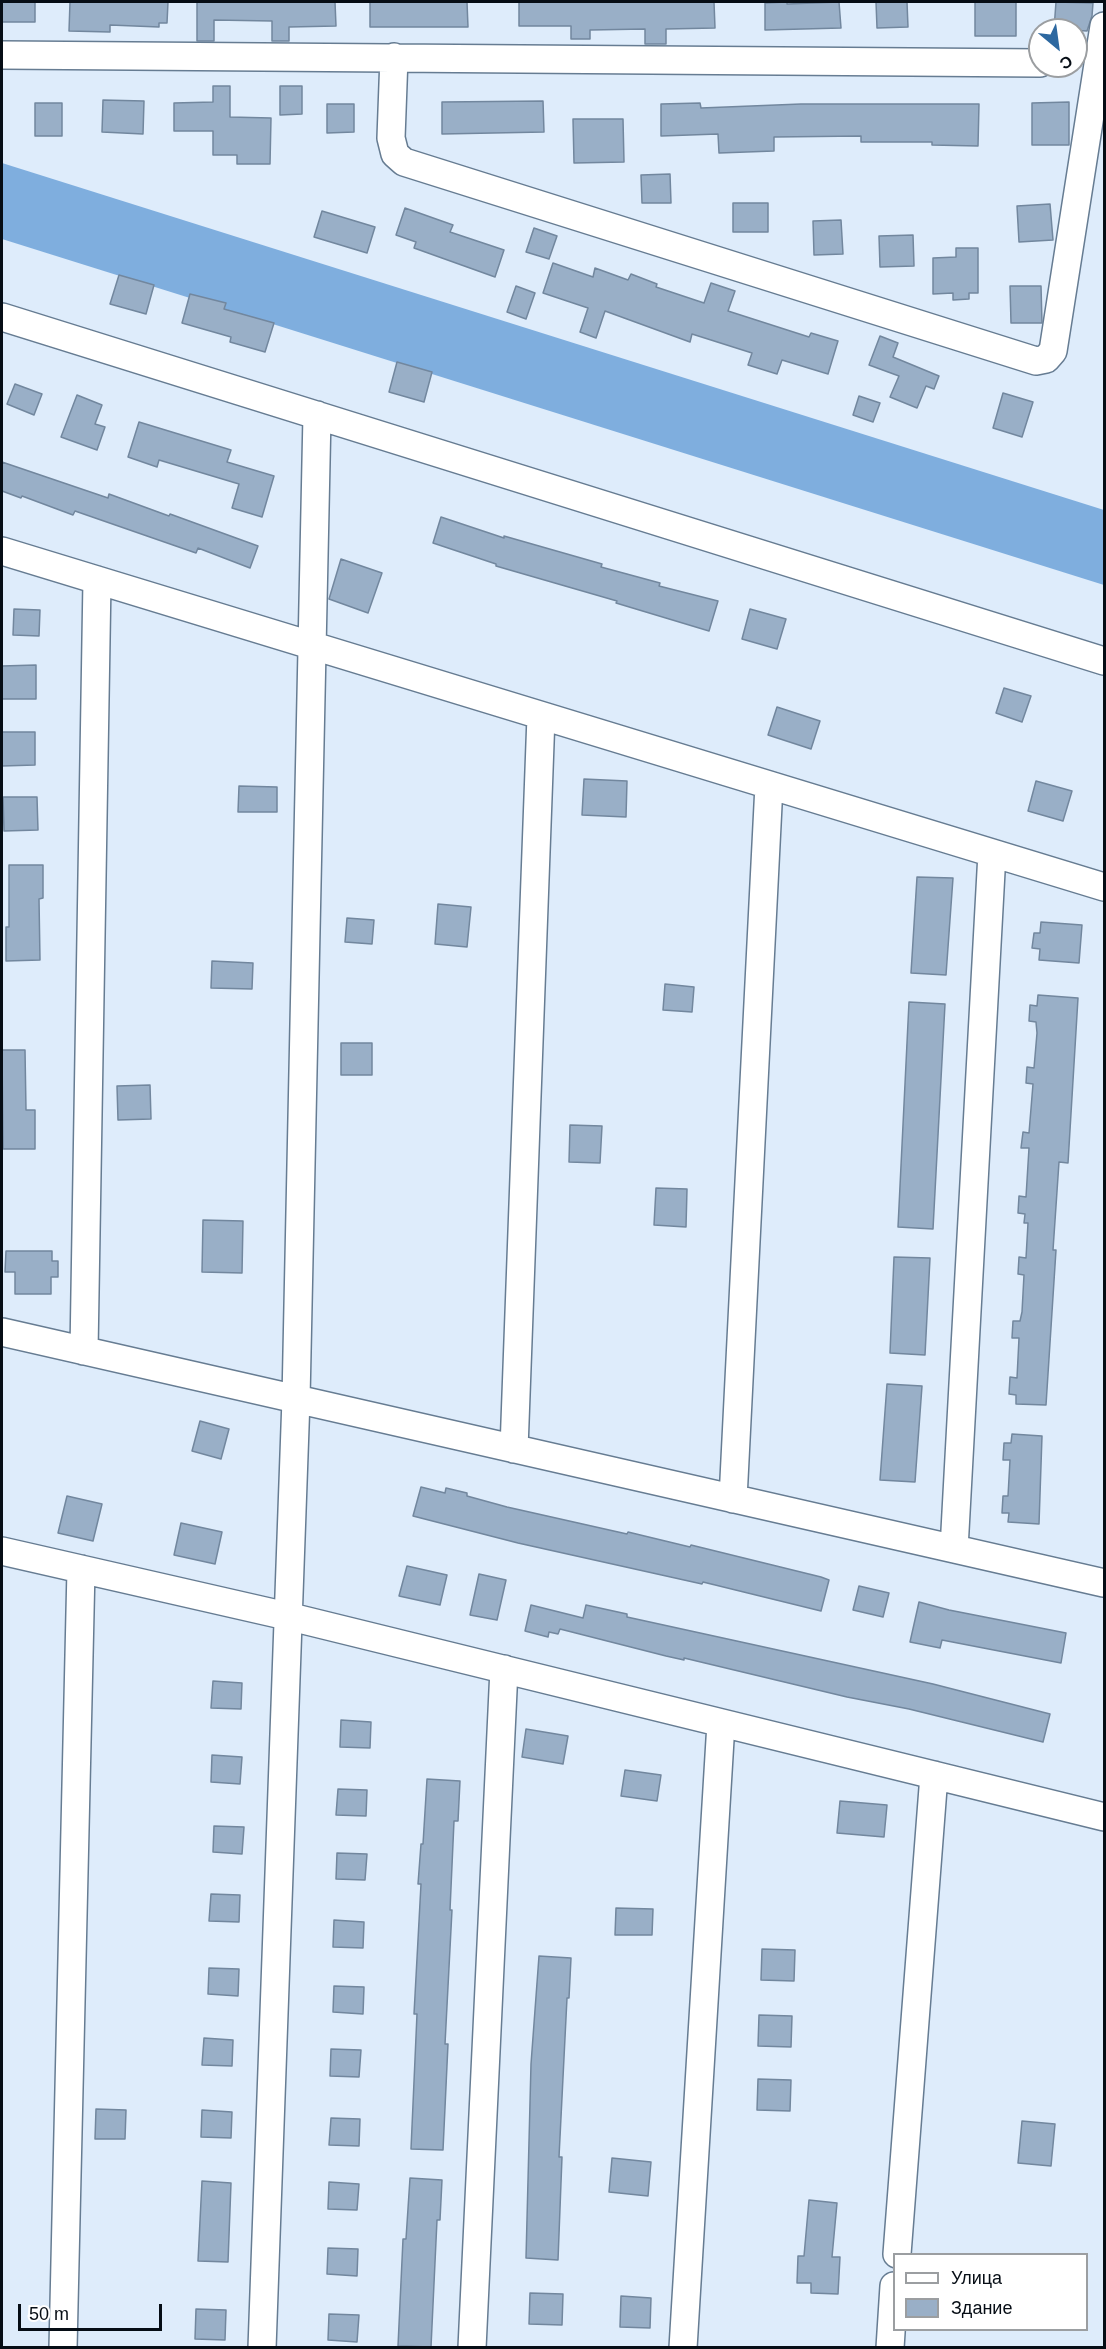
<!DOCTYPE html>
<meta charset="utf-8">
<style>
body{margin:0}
#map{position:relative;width:1106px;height:2349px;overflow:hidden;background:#deecfb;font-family:Arial,sans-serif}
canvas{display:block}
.frame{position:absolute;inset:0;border:3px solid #060d15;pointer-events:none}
.legend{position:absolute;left:893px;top:2253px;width:195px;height:78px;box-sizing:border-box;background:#fff;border:2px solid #9b9ea1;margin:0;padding:8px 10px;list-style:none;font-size:18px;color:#060d15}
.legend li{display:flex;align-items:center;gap:12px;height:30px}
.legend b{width:30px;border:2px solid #9b9ea1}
.north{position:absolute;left:1028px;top:18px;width:60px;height:60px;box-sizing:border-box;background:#fff;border:2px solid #9b9ea1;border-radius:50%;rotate:151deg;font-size:16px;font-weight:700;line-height:24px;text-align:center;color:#060d15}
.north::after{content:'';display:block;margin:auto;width:21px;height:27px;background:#2d68a0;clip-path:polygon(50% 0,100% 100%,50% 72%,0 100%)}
.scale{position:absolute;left:18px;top:2304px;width:144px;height:27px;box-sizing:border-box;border:3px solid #060d15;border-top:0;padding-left:8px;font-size:18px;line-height:21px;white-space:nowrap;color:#060d15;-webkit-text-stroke:4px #fff;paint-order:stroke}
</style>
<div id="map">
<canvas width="1106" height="2349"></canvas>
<div class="frame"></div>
<ul class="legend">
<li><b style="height:8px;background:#fff"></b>Улица</li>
<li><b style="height:16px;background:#99afc7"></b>Здание</li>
</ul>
<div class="north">С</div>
<div class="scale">50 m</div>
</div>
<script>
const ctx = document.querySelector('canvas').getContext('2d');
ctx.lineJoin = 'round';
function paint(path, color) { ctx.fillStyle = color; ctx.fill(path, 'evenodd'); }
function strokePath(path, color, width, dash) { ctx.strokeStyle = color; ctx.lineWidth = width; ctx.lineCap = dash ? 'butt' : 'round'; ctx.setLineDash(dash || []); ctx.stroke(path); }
paint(new Path2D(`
 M2 163 1104 510V585L2 239Z`), '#7faede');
const building = new Path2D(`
 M2 2H35V22H2Z
 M70 2H168L167 23H159V27L110 25V32L69 31Z
 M197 2H335L336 26 289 27V41H272V21L214 20V41H197Z
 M370 2H467L468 27H370Z
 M519 2H714L715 28 666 29V44H645V29L590 30V39H571V26H519Z
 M787 2V4L839 2 841 28 765 30V3Z
 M876 2H907L908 27 877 28Z
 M975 2H1016V36H975Z
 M1056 2 1093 3 1092 16 1087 31 1054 29Z
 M213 86H230V117L271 118 270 164H237V155H213V131H174V103L213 102Z
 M280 86H302V114L280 115Z
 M103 100 144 101 143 134 102 132Z
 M543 101 544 132 442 134V102Z
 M1069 102V145H1032V103Z
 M35 103H62V136H35Z
 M700 103 701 108 801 104H979L978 146 932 145V142H861V136L774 137V151L719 153 718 134 661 136V104Z
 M327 104H354V132L327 133Z
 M573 119H623L624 162 574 163Z
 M670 174 671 203H642L641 175Z
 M733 203H768V232H733Z
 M1050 204 1053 240 1019 242 1017 206Z
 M405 208 453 225 450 232 504 250 495 277 414 248 416 242 396 235Z
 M322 211 375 227 367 253 314 237Z
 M841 220 843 254 814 255 813 221Z
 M534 228 557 236 549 259 526 252Z
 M913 235 914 266 880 267 879 236Z
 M956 248H978V293H969V299L953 300V293L933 294V258L956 257Z
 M553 263 593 277 595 268 628 280 631 274 657 284 656 287 704 303 711 283 735 291 728 311 809 337 811 333 838 341 828 374 782 360 777 374 748 365 752 353 692 334 690 342 605 311 596 338 580 332 588 308 543 293Z
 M119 275 154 285 146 314 110 304Z
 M516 286 535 293 526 319 507 312Z
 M1010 286H1041L1042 323H1011Z
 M190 294 226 303 224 309 274 323 265 352 230 342 231 337 182 323Z
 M880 336 898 343 893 357 939 376 934 389 926 386 917 408 890 397 899 376 869 365Z
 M397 362 432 372 424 402 389 392Z
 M15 384 42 394 34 415 7 404Z
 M1003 393 1033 402 1022 437 993 428Z
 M77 395 102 405 95 424 105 427 97 450 61 437Z
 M859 396 880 403 873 422 853 415Z
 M139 422 231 450 227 462 274 476 262 517 232 508 239 484 159 460 157 467 128 457Z
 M2 462 108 498 109 494 169 516 170 514 258 546 250 568 198 548 196 553 75 511 73 515 22 496 21 498 2 491Z
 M441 517 504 538V536L602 564 601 567 660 583 659 586 718 601 709 631 616 603 617 601 496 566V564L433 543Z
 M341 559 382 573 368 613 329 599Z
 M14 609 40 610 39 636 13 635Z
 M750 609 786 619 777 649 742 639Z
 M36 665V699H2V666Z
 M1004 688 1031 696 1022 722 996 713Z
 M777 707 820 721 811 749 768 735Z
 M2 732H35V765L2 766Z
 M584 779 627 781 626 817 582 815Z
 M1036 781 1072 791 1063 821 1028 811Z
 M239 786 277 787V812H238Z
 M3 797H37L38 830 4 831Z
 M9 865H43V898L39 899 40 960 6 961V927H9Z
 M917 877 953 878 946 975 911 973Z
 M438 904 471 907 467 947 435 944Z
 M347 918 374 920 372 944 345 942Z
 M1041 922 1082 925 1079 963 1039 960 1040 949 1032 948 1034 933H1040Z
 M212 961 253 963 252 989 211 988Z
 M665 984 694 987 692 1012 663 1010Z
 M1038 995 1078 998 1068 1163 1059 1162 1053 1250H1056L1046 1405 1016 1404V1395L1009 1394 1010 1377 1017 1378 1019 1338H1012L1013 1321H1020L1022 1312 1024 1275 1018 1274 1019 1257 1026 1258 1028 1223H1024L1025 1214 1018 1213 1019 1196 1026 1197 1029 1148H1021L1023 1132 1029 1133 1033 1084 1026 1083 1027 1067 1034 1068 1037 1033 1036 1022 1029 1021 1030 1005 1037 1006Z
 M909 1002 945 1004 933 1229 898 1227Z
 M341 1043H372V1075H341Z
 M2 1050H25L26 1110H35V1149H3Z
 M150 1085 151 1119 118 1120 117 1086Z
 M570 1125 602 1126 600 1163 569 1162Z
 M656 1188 687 1189 686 1227 654 1225Z
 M203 1220 243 1221 242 1273 202 1272Z
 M6 1251H52V1261H58V1277H51V1294H15V1272H5Z
 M894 1257 930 1258 925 1355 890 1353Z
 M887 1384 922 1386 915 1482 880 1480Z
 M200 1421 229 1429 221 1459 192 1451Z
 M1012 1434 1042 1436 1039 1524 1008 1522 1009 1513H1002L1003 1496H1008L1010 1460H1003L1004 1443H1011Z
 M421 1487 445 1493 446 1488 467 1493V1496L507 1507 627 1534 628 1532 690 1547 691 1545 821 1577 829 1580 821 1611 703 1582 702 1584 518 1543 413 1516Z
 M67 1496 102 1504 93 1541 58 1533Z
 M181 1523 222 1532 215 1564 174 1555Z
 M407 1566 447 1575 440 1605 399 1596Z
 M479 1574 506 1580 497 1620 470 1615Z
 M859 1586 889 1593 883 1617 853 1610Z
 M919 1602 949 1610 1066 1633 1061 1663 942 1640 940 1648 910 1642Z
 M531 1605 583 1618 586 1605 627 1614V1617L933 1684 1050 1714 1043 1742 909 1709 847 1697 684 1658V1660L666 1656 560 1629 558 1634 549 1632 548 1637 525 1631Z
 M213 1681 242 1683 241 1709 211 1708Z
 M341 1720 371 1722 370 1748 340 1747Z
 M526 1729 568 1736 563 1764 522 1757Z
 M212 1755 242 1757 240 1784 211 1782Z
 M625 1770 661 1775 657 1801 621 1796Z
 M427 1779 460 1781 458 1821H454L450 1910H452L445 2044H448L443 2150 411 2149 417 2014H414L421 1884H418L421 1844H423Z
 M338 1789 367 1790 366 1816 336 1815Z
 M840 1801 887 1805 884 1837 837 1833Z
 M214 1826 244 1827 242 1854 213 1852Z
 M337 1853 367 1854 365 1880 336 1879Z
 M211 1894 240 1895 239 1922 209 1921Z
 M616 1908 653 1909 652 1935H615Z
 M334 1920 364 1922 363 1948 333 1947Z
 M762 1949 795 1950 794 1981 761 1980Z
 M539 1956 571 1958 569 1998H567L559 2157H562L558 2260 526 2258 531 2064Z
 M209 1968 239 1969 238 1996 208 1994Z
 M334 1986 364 1987 363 2014 333 2012Z
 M759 2015 792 2016 791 2047 758 2046Z
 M204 2038 233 2040 232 2066 202 2065Z
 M331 2049 361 2050 359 2077 330 2076Z
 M758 2079 791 2080 790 2111 757 2110Z
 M96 2109 126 2110 125 2139H95Z
 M202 2110 232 2112 231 2138 201 2137Z
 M331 2118 360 2119 359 2146 329 2145Z
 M1022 2121 1055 2124 1051 2166 1018 2163Z
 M612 2158 651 2162 648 2196 609 2192Z
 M410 2178 442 2180 440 2220H437L431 2347 398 2346 403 2239H406Z
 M202 2181 231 2183 228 2262 198 2261Z
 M329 2182 359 2184 357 2210 328 2209Z
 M809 2200 837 2203 832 2257H840L838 2294 811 2293V2283H797L798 2256H804Z
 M328 2248 358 2249 357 2276 327 2274Z
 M530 2293 563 2294 562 2325 529 2324Z
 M621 2296 651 2298 650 2328 620 2327Z
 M196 2309 226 2310 225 2340 195 2339Z
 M329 2314 359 2315 357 2342 328 2340Z`);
paint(building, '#99afc7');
strokePath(building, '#72879e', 1.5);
const minor = new Path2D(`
 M2 55 1040 63
 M394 57 391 138 395 154 404 162 1036 361 1046 359 1053 351 1104 26
 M2 317 1104 661
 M2 551 1104 887
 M2 1332 1104 1583
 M84 1351 97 580
 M514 1449 541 716
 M733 1499 769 785
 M954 1549 992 853
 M2 1551 291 1617 1104 1817
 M897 2254 934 1775
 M63 2348 81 1569
 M262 2348 296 1399 317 415
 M472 2348 504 1669
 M683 2348 721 1723
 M890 2348 894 2286`);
strokePath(minor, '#667c92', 30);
strokePath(minor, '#fff', 27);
</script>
